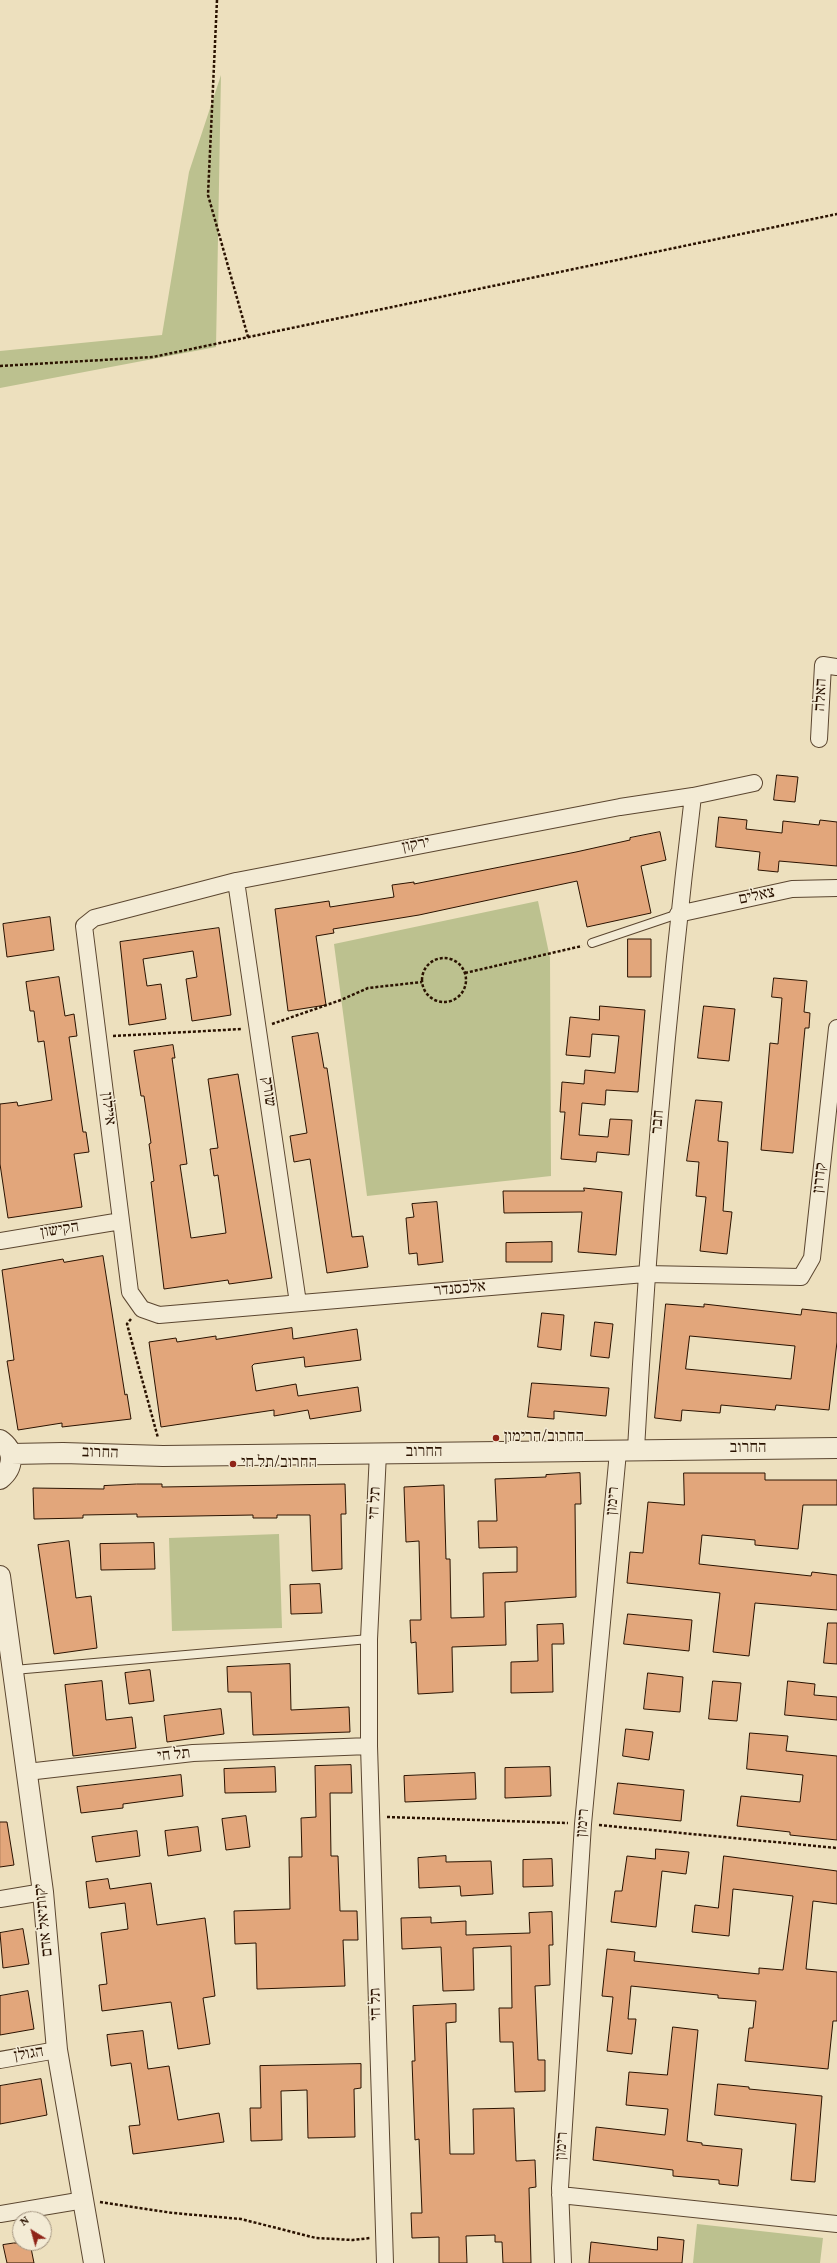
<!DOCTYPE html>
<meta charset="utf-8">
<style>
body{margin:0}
#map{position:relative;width:837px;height:2263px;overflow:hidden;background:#ede0be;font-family:Vollkorn,serif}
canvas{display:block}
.north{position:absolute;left:12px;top:2211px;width:40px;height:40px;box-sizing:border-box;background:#f3ebd5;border:1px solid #a39480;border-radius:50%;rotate:323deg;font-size:11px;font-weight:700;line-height:16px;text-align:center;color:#2a1200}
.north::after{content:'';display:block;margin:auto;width:14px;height:18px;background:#8f2418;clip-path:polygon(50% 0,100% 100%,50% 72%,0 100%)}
</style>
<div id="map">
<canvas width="837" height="2263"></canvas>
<div class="north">N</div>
</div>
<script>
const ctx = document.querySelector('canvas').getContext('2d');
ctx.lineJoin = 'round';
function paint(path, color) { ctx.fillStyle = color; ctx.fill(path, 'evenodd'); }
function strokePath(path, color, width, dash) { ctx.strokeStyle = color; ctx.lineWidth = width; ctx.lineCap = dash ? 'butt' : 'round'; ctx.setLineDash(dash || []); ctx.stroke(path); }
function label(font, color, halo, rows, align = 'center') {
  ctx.font = font + ' Vollkorn,"Frank Ruhl Libre",serif'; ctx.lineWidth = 3; ctx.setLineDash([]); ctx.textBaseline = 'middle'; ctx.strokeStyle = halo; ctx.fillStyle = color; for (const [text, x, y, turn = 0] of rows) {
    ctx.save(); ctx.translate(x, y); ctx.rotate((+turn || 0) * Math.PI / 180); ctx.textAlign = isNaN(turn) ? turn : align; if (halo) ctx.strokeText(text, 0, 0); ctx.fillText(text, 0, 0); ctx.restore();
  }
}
paint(new Path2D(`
 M221 75 216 347 0 388V351L162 335 189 172Z
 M538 901 550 958 551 1176 367 1196 334 944Z
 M279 1534 282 1628 172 1631 169 1538Z
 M697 2224 823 2238 820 2263H693Z`), '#bcc18f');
const building = new Path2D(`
 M777 775 798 777 795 802 774 800Z
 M719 817 747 820 746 829 782 833 783 821 819 825 820 820 837 822V866L779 861 778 872 758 870 760 852 716 847Z
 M660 832 666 860 641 866 651 913 587 927 577 881 419 915 333 929 334 933 316 936 326 1005 288 1011 275 909 329 901 330 907 394 897 392 885 414 882V884L576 852 630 840V838Z
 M50 917 54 950 7 957 3 924Z
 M219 928 231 1015 192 1021 186 979 197 977 193 951 143 959 147 986 161 984 166 1019 129 1025 120 942Z
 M628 939H651V977H628Z
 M59 977 65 1016 74 1014 77 1036 69 1037 83 1132H86L89 1152 74 1154 82 1207 8 1218 0 1164V1104L17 1102 18 1106 52 1100 44 1041 38 1042 34 1011H30L26 982Z
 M774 978 807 981 804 1012 810 1013 809 1028H805L793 1153 761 1150 770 1043 778 1044 782 998 772 997Z
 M600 1006 645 1010 638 1092 606 1090 605 1105 582 1103 579 1135 608 1137 610 1119 632 1120 629 1155 597 1152 596 1162 561 1159 565 1112H560L562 1082 584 1084 585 1070 615 1073 619 1036 592 1034 590 1057 566 1055 570 1017 599 1020Z
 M704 1006 735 1009 729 1061 698 1058Z
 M318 1033 324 1068H327L352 1237 363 1236 368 1267 327 1273 310 1159 294 1162 290 1136 307 1133 292 1037Z
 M173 1045 175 1058H172L187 1164 180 1165 191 1238 226 1233 218 1175 214 1176 210 1149 218 1148 208 1079 238 1074 272 1278 229 1284 228 1280 164 1289 151 1182 154 1181 149 1144 151 1143 144 1096H141L134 1051Z
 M696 1100 722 1102 718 1141 728 1142 723 1211 732 1212 727 1254 700 1251 706 1197 696 1196 699 1162 687 1161Z
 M584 1188 622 1192 616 1255 578 1252 582 1212 504 1213 503 1191H584Z
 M437 1202 443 1262 418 1265 417 1253 409 1254 406 1218 414 1217 412 1204Z
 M552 1242V1262H506V1243Z
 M103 1256 125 1395 127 1394 131 1419 62 1427V1423L18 1430 7 1361 14 1360 2 1270 63 1259 64 1262Z
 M666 1304 704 1307V1304L801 1315 802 1309 837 1313V1342L829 1410 776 1405 775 1410 721 1405 720 1413 682 1410 681 1421 655 1418ZM690 1336 795 1346 791 1379 686 1369Z
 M542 1313 564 1315 561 1350 538 1347Z
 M595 1322 613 1324 609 1358 591 1356Z
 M292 1328 293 1339 357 1329 361 1360 305 1367 304 1357 254 1364 252 1366 256 1391 296 1384 298 1396 358 1387 361 1411 310 1419 308 1410 274 1416V1410L161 1427 149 1342 176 1338 177 1342 216 1336V1339Z
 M532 1383 609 1388 606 1416 554 1411V1419L528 1417Z
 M580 1473 581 1504H575L576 1597 505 1602 506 1645 452 1647 453 1692 418 1694 416 1642 411 1643 410 1620H421L419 1541 406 1542 404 1487 444 1485 446 1559H450L451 1618 484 1617 483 1573 517 1572V1547L479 1548 478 1521H497L495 1479 546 1477V1475Z
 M684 1473H765V1480H837V1505H803L798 1549 755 1545V1540L702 1535 699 1564 811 1576 812 1572 837 1575V1610L755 1603 749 1656 713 1652 720 1593 627 1583 630 1552 643 1553 648 1502 684 1505Z
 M137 1484H162V1487L345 1484 346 1514H341L342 1569 312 1571 310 1515H277V1518H253V1515L137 1517V1514L83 1515V1518L34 1519 33 1488 104 1489V1486Z
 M69 1541 76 1598 91 1596 97 1648 54 1654 38 1545Z
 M154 1543 155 1569 101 1570 100 1544Z
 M320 1584 322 1613 291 1614 290 1585Z
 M628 1614 692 1620 689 1651 624 1644Z
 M828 1623H837V1664L824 1663Z
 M563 1624 564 1644H552L553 1692 511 1693V1662L538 1661 537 1625Z
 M290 1664 291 1710 349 1707 350 1732 253 1735 251 1692H228L227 1667Z
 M150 1670 154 1701 129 1704 125 1673Z
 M648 1673 683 1677 680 1712 644 1709Z
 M102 1681 106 1720 132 1717 136 1748 73 1756 65 1685Z
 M713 1681 741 1683 737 1721 709 1719Z
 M788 1681 815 1684 814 1695 837 1697V1720L785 1715Z
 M221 1709 224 1734 167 1742 164 1716Z
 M626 1729 653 1732 649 1760 623 1756Z
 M750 1733 788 1736 786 1751 837 1756V1840L790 1835V1832L737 1826 741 1796 800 1802 803 1775 747 1769Z
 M351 1765 352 1793H330L331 1856H338L340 1911H357L358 1940H343L345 1986 257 1989 256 1943 235 1944 234 1911 290 1909 289 1857H302L301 1818 316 1817 315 1766Z
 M275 1767 276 1792 225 1793 224 1769Z
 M550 1767 551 1796 505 1798V1768Z
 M475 1773 476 1799 405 1802 404 1776Z
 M181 1775 183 1796 123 1804V1808L81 1813 77 1787Z
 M618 1783 684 1790 681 1821 614 1814Z
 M246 1816 250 1847 226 1850 222 1819Z
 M0 1822H7L14 1865 0 1867Z
 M198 1827 201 1851 168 1856 165 1831Z
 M137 1831 140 1856 96 1862 92 1837Z
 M656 1849 689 1852 686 1874 662 1871 656 1927 611 1922 615 1891H622L627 1856 655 1859Z
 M446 1856V1862L491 1861 493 1894 461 1896 460 1886 419 1888 418 1858Z
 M724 1856 837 1871V1904L813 1901 806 1969 837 1972V2021H833L828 2069 745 2061 749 2028H753L756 2001 718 1998V1995L631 1986 628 2019H636L632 2054 607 2051 613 1997 602 1996 607 1949 635 1952 634 1961 759 1974V1968L783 1970 793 1896 733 1889 729 1936 692 1932 695 1905 718 1908Z
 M552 1859 553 1886 523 1887V1860Z
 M108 1879 110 1889 151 1883 157 1925 205 1918 215 1996 203 1998 210 2044 178 2049 171 2002 102 2011 99 1985 107 1984 101 1933 128 1929 125 1903 89 1908 86 1882Z
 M552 1912 553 1945H549L550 1985 535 1986 538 2060H545V2091L515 2092 513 2042H500L499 2008H512L511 1946 473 1948 474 1990 443 1991 441 1947 402 1949 401 1918 431 1917V1923L466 1921V1935L530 1933 529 1913Z
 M23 1929 29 1964 3 1968 0 1933Z
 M28 1991 34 2029 0 2035V1996Z
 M456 2004V2022L446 2023 450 2154H474L473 2109 514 2108 516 2161 535 2160 536 2187 529 2188 531 2263H503L502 2242H495V2235L466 2236 467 2263H439V2237L412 2238 411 2213H422L419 2139 415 2140 412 2061H415L413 2006Z
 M673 2027 698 2030 687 2141 702 2143V2145L742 2149 738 2186 719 2184V2180L673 2176V2170L593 2160 596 2127 665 2135 668 2109 626 2105 629 2072 667 2075Z
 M143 2031 148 2069 169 2066 178 2120 219 2113 224 2142 133 2154 129 2126 140 2125 131 2063 111 2066 107 2035Z
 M361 2064V2088L354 2089 355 2137 308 2138 307 2090 281 2091 282 2140 251 2141 250 2108H261L260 2066Z
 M41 2079 47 2115 0 2124V2086Z
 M718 2084 749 2087V2089L822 2096 815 2182 791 2180 796 2124 715 2115Z
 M658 2237 684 2240 682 2263H589L591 2242 657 2250Z
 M14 2243H30L34 2263H7L3 2245Z`);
paint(building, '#e2a67b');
strokePath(building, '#2a1200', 1);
const service = new Path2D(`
 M592 943 678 914
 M14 1670 369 1639`);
const minor = new Path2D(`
 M819 739 823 665 837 667
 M754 783 693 796 620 807 236 881 94 918 84 926 130 1292 142 1309 159 1315 645 1274 801 1277 812 1258 837 1028
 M236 881 298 1303
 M678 914 792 889 837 888
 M0 1241 121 1221
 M636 1449C648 1231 667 1013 693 796
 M378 1453 369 1639V1746L385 2263
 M27 1772 193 1753 369 1746
 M0 1899 43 1892
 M0 2060 57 2050
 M560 2195 837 2224
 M0 2214 84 2200
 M563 2263 560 2188 583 1824 618 1452`);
const tertiary = new Path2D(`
 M0 1440C15 1450 14 1468 0 1479
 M11 1454 63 1453 163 1456 837 1448
 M0 1576 43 1892 57 2050 94 2263`);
strokePath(service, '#5b4630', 10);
strokePath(minor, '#5b4630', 18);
strokePath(tertiary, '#5b4630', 22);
strokePath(new Path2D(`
 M217 0 208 195 248 337
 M0 366 153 357 837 214
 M422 980a22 22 0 1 1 44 0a22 22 0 1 1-44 0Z
 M465 973 582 946
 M272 1024 341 1000 368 988 422 982
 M113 1036 242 1029
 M131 1319 127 1324 158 1438
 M387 1817 568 1823
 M599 1825 837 1848
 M100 2202 173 2213 241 2219 316 2238 353 2240 370 2238`), '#2a1200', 2.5, [3, 2]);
strokePath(service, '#f3ebd5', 8);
strokePath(minor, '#f3ebd5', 16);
strokePath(tertiary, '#f3ebd5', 20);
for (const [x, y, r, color] of [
 [496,1438,4,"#8f2418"],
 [233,1464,4,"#8f2418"]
]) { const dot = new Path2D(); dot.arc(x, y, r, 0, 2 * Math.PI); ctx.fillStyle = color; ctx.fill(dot); strokePath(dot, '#f3ebd5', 1.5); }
label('16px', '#2a1200', '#f3ebd5', [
 ["האלה",822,695,-87],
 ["ירקון",416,846,-11],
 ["צאלים",757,897,-12],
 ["שורק",267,1092,82],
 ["איילון",107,1109,83],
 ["חבר",659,1122,-85],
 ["קדרון",821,1178,-84],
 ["הקישון",60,1231,-9],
 ["אלכסנדר",460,1290,-5],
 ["החרוב",748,1449],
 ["החרוב",424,1453],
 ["החרוב",100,1454,2],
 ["רימון",614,1501,-85],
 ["תל חי",376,1503,-87],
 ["תל חי",174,1756,-6],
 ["רימון",584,1823,-85],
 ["יקותיאל אדם",45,1920,-96],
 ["תל חי",377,2004,-92],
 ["הגולן",29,2055,-9],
 ["רימון",563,2146,-86]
]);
label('16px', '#2a1200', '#f3ebd5', [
 ["החרוב/הרימון",504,1438],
 ["החרוב/תל חי",241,1464]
], 'left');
</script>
